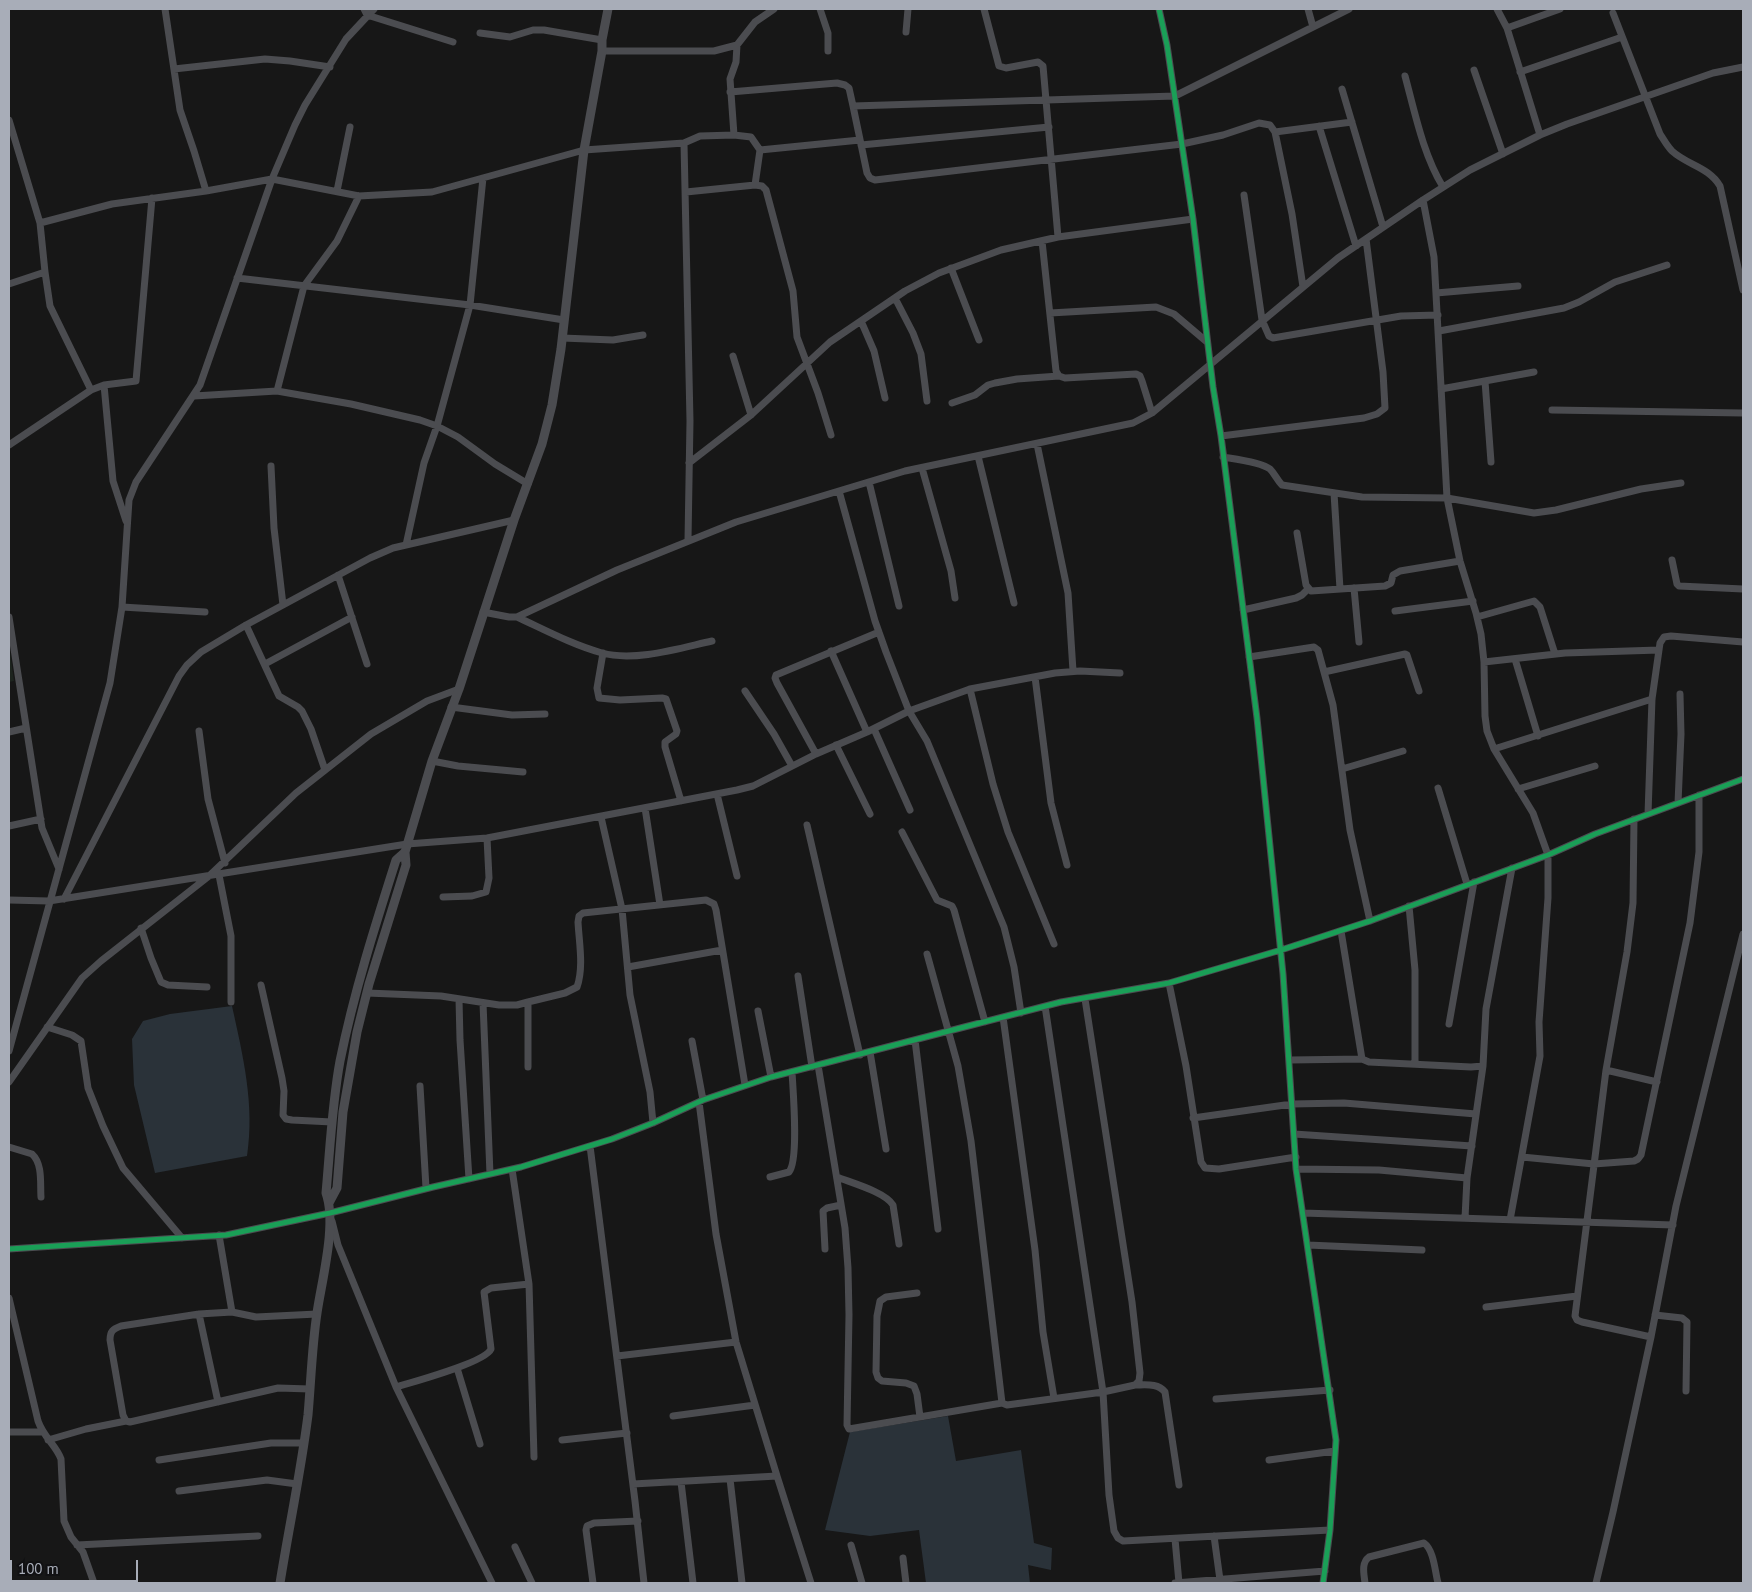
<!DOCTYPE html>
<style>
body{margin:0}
#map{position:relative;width:1752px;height:1592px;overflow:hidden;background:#171717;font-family:"PT Sans",sans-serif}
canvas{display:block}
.frame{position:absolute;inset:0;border:10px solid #a8adb8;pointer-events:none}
.scale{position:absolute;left:10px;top:1560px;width:128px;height:22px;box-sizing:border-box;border:2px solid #a8adb8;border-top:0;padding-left:6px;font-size:15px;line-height:18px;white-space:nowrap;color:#a8adb8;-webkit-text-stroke:4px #111113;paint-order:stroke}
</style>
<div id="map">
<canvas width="1752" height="1592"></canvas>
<div class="frame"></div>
<div class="scale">100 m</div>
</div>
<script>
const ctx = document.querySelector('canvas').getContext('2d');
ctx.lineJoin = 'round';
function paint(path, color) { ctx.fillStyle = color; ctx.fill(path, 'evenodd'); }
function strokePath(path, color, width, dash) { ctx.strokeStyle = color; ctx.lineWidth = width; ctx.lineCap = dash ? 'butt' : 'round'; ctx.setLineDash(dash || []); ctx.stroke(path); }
paint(new Path2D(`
 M9 646 14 681 9 682Z`), '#1d241e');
paint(new Path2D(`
 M232 1006C243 1056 255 1105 247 1156L155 1173 134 1085 132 1039 143 1021 170 1014Z
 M948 1416 956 1461 1021 1450 1034 1543 1052 1548 1051 1570 1028 1565 1030 1583H926L919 1530 870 1536 825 1530 850 1432Z`), '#2a3239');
strokePath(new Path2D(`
 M165 9 180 110 194 151 206 191
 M364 9 367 15 453 42
 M820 9 828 33V51
 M984 9 999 66 1006 68 1038 62 1043 66 1058 237
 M1159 9 1167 45 1193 219 1213 387 1221 436 1257 718 1283 974 1296 1169 1336 1440 1330 1530 1323 1583
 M1308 9 1313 27
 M1497 9 1507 28 1540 135
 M1613 13 1660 134C1664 140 1667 146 1672 151 1687 165 1709 167 1720 186L1743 290
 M1507 28 1560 9
 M906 32 908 9
 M480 33 510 37 533 30H544L602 40
 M602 51H714L737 45 755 22 774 9
 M174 69 265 59 290 61 330 67
 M1474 70 1503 154
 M1520 72 1622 37
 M1405 76C1415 113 1423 154 1443 187
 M1342 89 1383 227
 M730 92 837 83 845 85 849 88 853 106 1175 96 1349 9
 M853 106 867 173 870 178 875 180 1182 144 1223 135 1259 123 1270 125 1275 132 1292 214 1303 287
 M9 120 40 223 45 272 9 284
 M1319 126 1356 246
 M1275 132 1352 122
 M734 135 751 137 760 150 755 185
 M684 143 700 136 734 135 730 79 736 62 737 45
 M861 145 1049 127
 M760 150 860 140
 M337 191 350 127
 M686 192 755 185 762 186 766 190 793 291 797 337 818 393 831 435
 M1244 195 1262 320 1269 336 1273 338 1401 316 1438 315
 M359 196 337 241 304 286 277 391 351 404 420 420 437 426 458 437 495 464 528 484
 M1423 200 1434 257 1447 498 1460 561 1476 613 1481 634 1484 662 1485 716 1487 731 1494 749 1533 813 1548 855V898L1539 1022 1540 1056 1510 1220
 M40 223 112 204 206 191 272 179 359 196 432 192 584 150 684 143 690 421 688 540
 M1042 241 1056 371 1059 376 1065 378 1136 374 1140 376 1142 381 1152 413
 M951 268 979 340
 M45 272 50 306 91 390 104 385 113 481 126 521
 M237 278 470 305 564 320
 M1436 293 1518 286
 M895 298 913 333 921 354 927 401
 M1050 313 1156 307 1174 314 1207 342
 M861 321 874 351 885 398
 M1439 331 1564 308 1579 302 1615 282 1667 265
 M562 338 613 340 643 335
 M733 356 751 415
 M1485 381 1491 462
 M104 385 136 381 152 198
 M1441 389 1534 372
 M194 396 277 391
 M952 403 975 395 988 385 995 383 1017 379 1059 376
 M1552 410 1743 413
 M1221 436 1364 418 1377 414 1385 408 1383 372 1366 239
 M1037 444 1068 593 1073 671
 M9 445 91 390
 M978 456 1014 603
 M1223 457C1235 459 1261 462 1270 469 1275 474 1277 480 1282 485L1362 497 1447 498 1534 513 1556 510 1641 489 1681 483
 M689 463 751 415 830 342 905 291 939 273 1001 250 1058 237 1193 219
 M271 466 274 528 283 605
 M922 468 951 571 955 598
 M869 482 899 606
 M839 491 875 621 886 652 909 711 927 741 1004 927 1014 967 1021 1013
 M1334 493 1340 589
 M1297 533 1306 585 1311 591 1385 586 1391 583 1393 575 1400 571 1460 561
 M406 545 424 463 437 426 470 305 483 178
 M1672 560 1677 584 1679 586 1743 589
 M338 575 367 664
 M1354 588 1359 642
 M122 607 205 612
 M1243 610 1296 598 1302 595 1308 589
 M1395 611 1473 601
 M483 612 509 617H517L617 570 736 522 905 471 1133 423 1152 413 1338 258 1423 200 1470 170 1540 135 1567 124 1713 73 1743 67
 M9 617 42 828 59 869
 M517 617C545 630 573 645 602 653 635 662 680 648 712 641
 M1477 617 1534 601 1540 607 1555 654
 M246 625 279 696 298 707 302 711 311 729 325 770
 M831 651 867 732
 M603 653 597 688 599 698 620 700 662 698 666 699 677 731 676 734 665 742V747L681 801
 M1249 657 1314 647 1318 650 1333 705 1350 830 1370 921
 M1515 659 1538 736
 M1484 662 1565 653 1659 650
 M265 664 352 617
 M1324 672 1405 654 1407 655 1419 691
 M1035 677 1051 803 1067 865
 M970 689 993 784 1008 832 1054 944
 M745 691 774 734 792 766
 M451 707 512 715 545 714
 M874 729 910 810
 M199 731 208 799 225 863
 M9 732 26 728
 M836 745 870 814
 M1494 749 1652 699
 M816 754 777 683 775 678 776 675 879 632
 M432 761 458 766 523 772
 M1342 769 1403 751
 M1438 788 1467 884
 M1518 789 1595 766
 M717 794 737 876
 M1678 803 1681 734 1680 694
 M645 808 660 905
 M1648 814 1652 699 1660 643 1664 637 1671 636 1743 642
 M601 817 622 909 630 995 650 1092 653 1123
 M1634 819 1633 903 1627 952 1606 1070 1575 1316 1577 1320 1582 1322 1651 1337
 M807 825 860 1055
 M9 826 41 819
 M902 832 937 900 952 906 954 910 985 1022
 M219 875 231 936V1002
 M443 897 472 896 486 892 489 878 487 838
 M64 899 179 676 187 665 201 652 246 625 370 558 393 548 514 520
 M9 900 49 901 407 844 487 838 737 790 753 786 816 754 867 732 909 711 970 689 1055 673 1080 671 1120 673
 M1409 906 1415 970V1064
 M141 928 151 958 161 982 168 985 207 987
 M1341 931 1362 1059 1369 1062 1471 1067 1483 1066
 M927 954 958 1066 971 1141 1002 1403
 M628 967 722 950
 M798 976 812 1067
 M1169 983 1186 1066 1201 1162 1205 1168 1219 1169 1296 1157
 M261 985 282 1078 284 1091 283 1115 286 1119 292 1120 332 1122
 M367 993 441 996 499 1005H517L528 1002 565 993 577 987C584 967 579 942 578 922L579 916 583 913 706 900 714 904 716 910 745 1085
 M459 999 460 1040 469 1179
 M483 1003 490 1174
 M1045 1006 1103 1392 1109 1495 1114 1531 1118 1538 1123 1541 1330 1530
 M758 1011 771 1077
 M1003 1017 1035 1250 1043 1332 1054 1398
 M1449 1024 1474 882
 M47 1027 72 1035 81 1041 88 1088 103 1126 123 1168 182 1238
 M915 1040 938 1229
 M692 1041 703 1100
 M9 1051 110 683 122 607 129 500 136 482 200 385 272 179 295 125 305 105 346 39 374 9
 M870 1052 886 1149
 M1290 1060 1362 1059
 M818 1065 845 1228 848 1268 849 1315 847 1425 849 1429 1002 1403 1007 1405 1103 1392 1135 1385 1139 1381 1140 1373 1132 1302 1085 999
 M528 1067V1002
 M1606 1070 1657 1082
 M9 1082 82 978 101 961 209 876 296 793 371 734 427 701 459 689
 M420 1086 426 1188
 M699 1102 716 1234 736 1342 777 1476
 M1193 1118 1292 1104 1344 1103 1476 1114
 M1294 1134 1472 1146
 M590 1146 635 1501 644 1583
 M9 1147 32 1154C43 1164 40 1184 41 1197
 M1522 1157 1594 1164 1634 1161 1638 1159 1641 1155 1690 923 1699 852V795
 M512 1169 529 1284 534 1457
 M1296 1169 1379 1170 1467 1178
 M770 1177 789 1172C799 1160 793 1090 792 1072
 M837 1177C852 1183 885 1192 893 1205L899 1244
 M1303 1213 1673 1225
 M1465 1218 1467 1178 1483 1066 1486 1009 1512 868
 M332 1221 338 1245 396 1387 492 1583
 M219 1235 232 1312
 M1308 1245 1422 1250
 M9 1249 226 1235 330 1213 433 1187 521 1167 612 1139 653 1123 703 1100 771 1077 1061 1002 1169 983 1281 950 1370 921 1548 855 1595 834 1743 779
 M825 1249 823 1211 827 1208 841 1205
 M917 1293 886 1297 880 1301 877 1316 876 1372 878 1378 882 1381 906 1383 914 1386 917 1394 920 1417
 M9 1298 38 1421C44 1438 56 1445 61 1459L64 1521 71 1537 83 1552 94 1583
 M1486 1307 1577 1296
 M199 1314 218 1402
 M1655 1315 1682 1318 1687 1322 1686 1391
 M617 1356 736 1342
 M457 1368 480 1444
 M1135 1385C1146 1385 1158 1383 1165 1392L1179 1485
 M396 1387C413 1382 486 1362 491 1349L484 1292 491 1288 529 1284
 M310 1389 278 1388 130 1422 126 1421 123 1415 110 1340C110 1331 113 1329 121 1326L199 1314 232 1312 256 1317 317 1314
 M1216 1399 1330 1390
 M673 1416 755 1405
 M9 1432H42
 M48 1440 86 1429 126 1421
 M562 1440 627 1433
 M159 1460 271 1443H303
 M1269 1460 1335 1451
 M730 1479 742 1583
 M681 1482 693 1583
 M633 1484 777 1476 811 1583
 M179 1491 267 1480 297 1484
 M1214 1536 1220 1580
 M1175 1539 1179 1583
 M77 1545 258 1536
 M851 1545 862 1583
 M515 1547 532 1583
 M903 1558 906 1583
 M593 1583 586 1530 587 1526 594 1523 638 1521
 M1175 1583 1325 1571
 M1365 1583C1364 1574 1361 1563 1369 1557L1424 1543C1434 1550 1435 1572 1438 1583
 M1596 1583 1613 1512 1651 1337 1676 1206 1743 934`), '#4b4c50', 7);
strokePath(new Path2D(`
 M329 1203 337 1188 343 1112 357 1032 369 984 406 865 405 852 432 761 459 689 514 520 542 444 552 405 561 349 584 150 602 51V40L608 9
 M280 1583C289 1527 301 1471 308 1415 311 1381 312 1346 317 1313 322 1279 337 1224 326 1193 330 1149 332 1104 340 1061 354 992 375 926 396 860L405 852`), '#4b4c50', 9);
strokePath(new Path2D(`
 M1159 9 1167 45 1193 219 1213 387 1221 436 1257 718 1283 974 1296 1169 1336 1440 1330 1530 1323 1583
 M9 1249 226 1235 330 1213 433 1187 521 1167 612 1139 653 1123 703 1100 771 1077 1061 1002 1169 983 1281 950 1370 921 1548 855 1595 834 1743 779`), '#1a9f57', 5);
</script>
